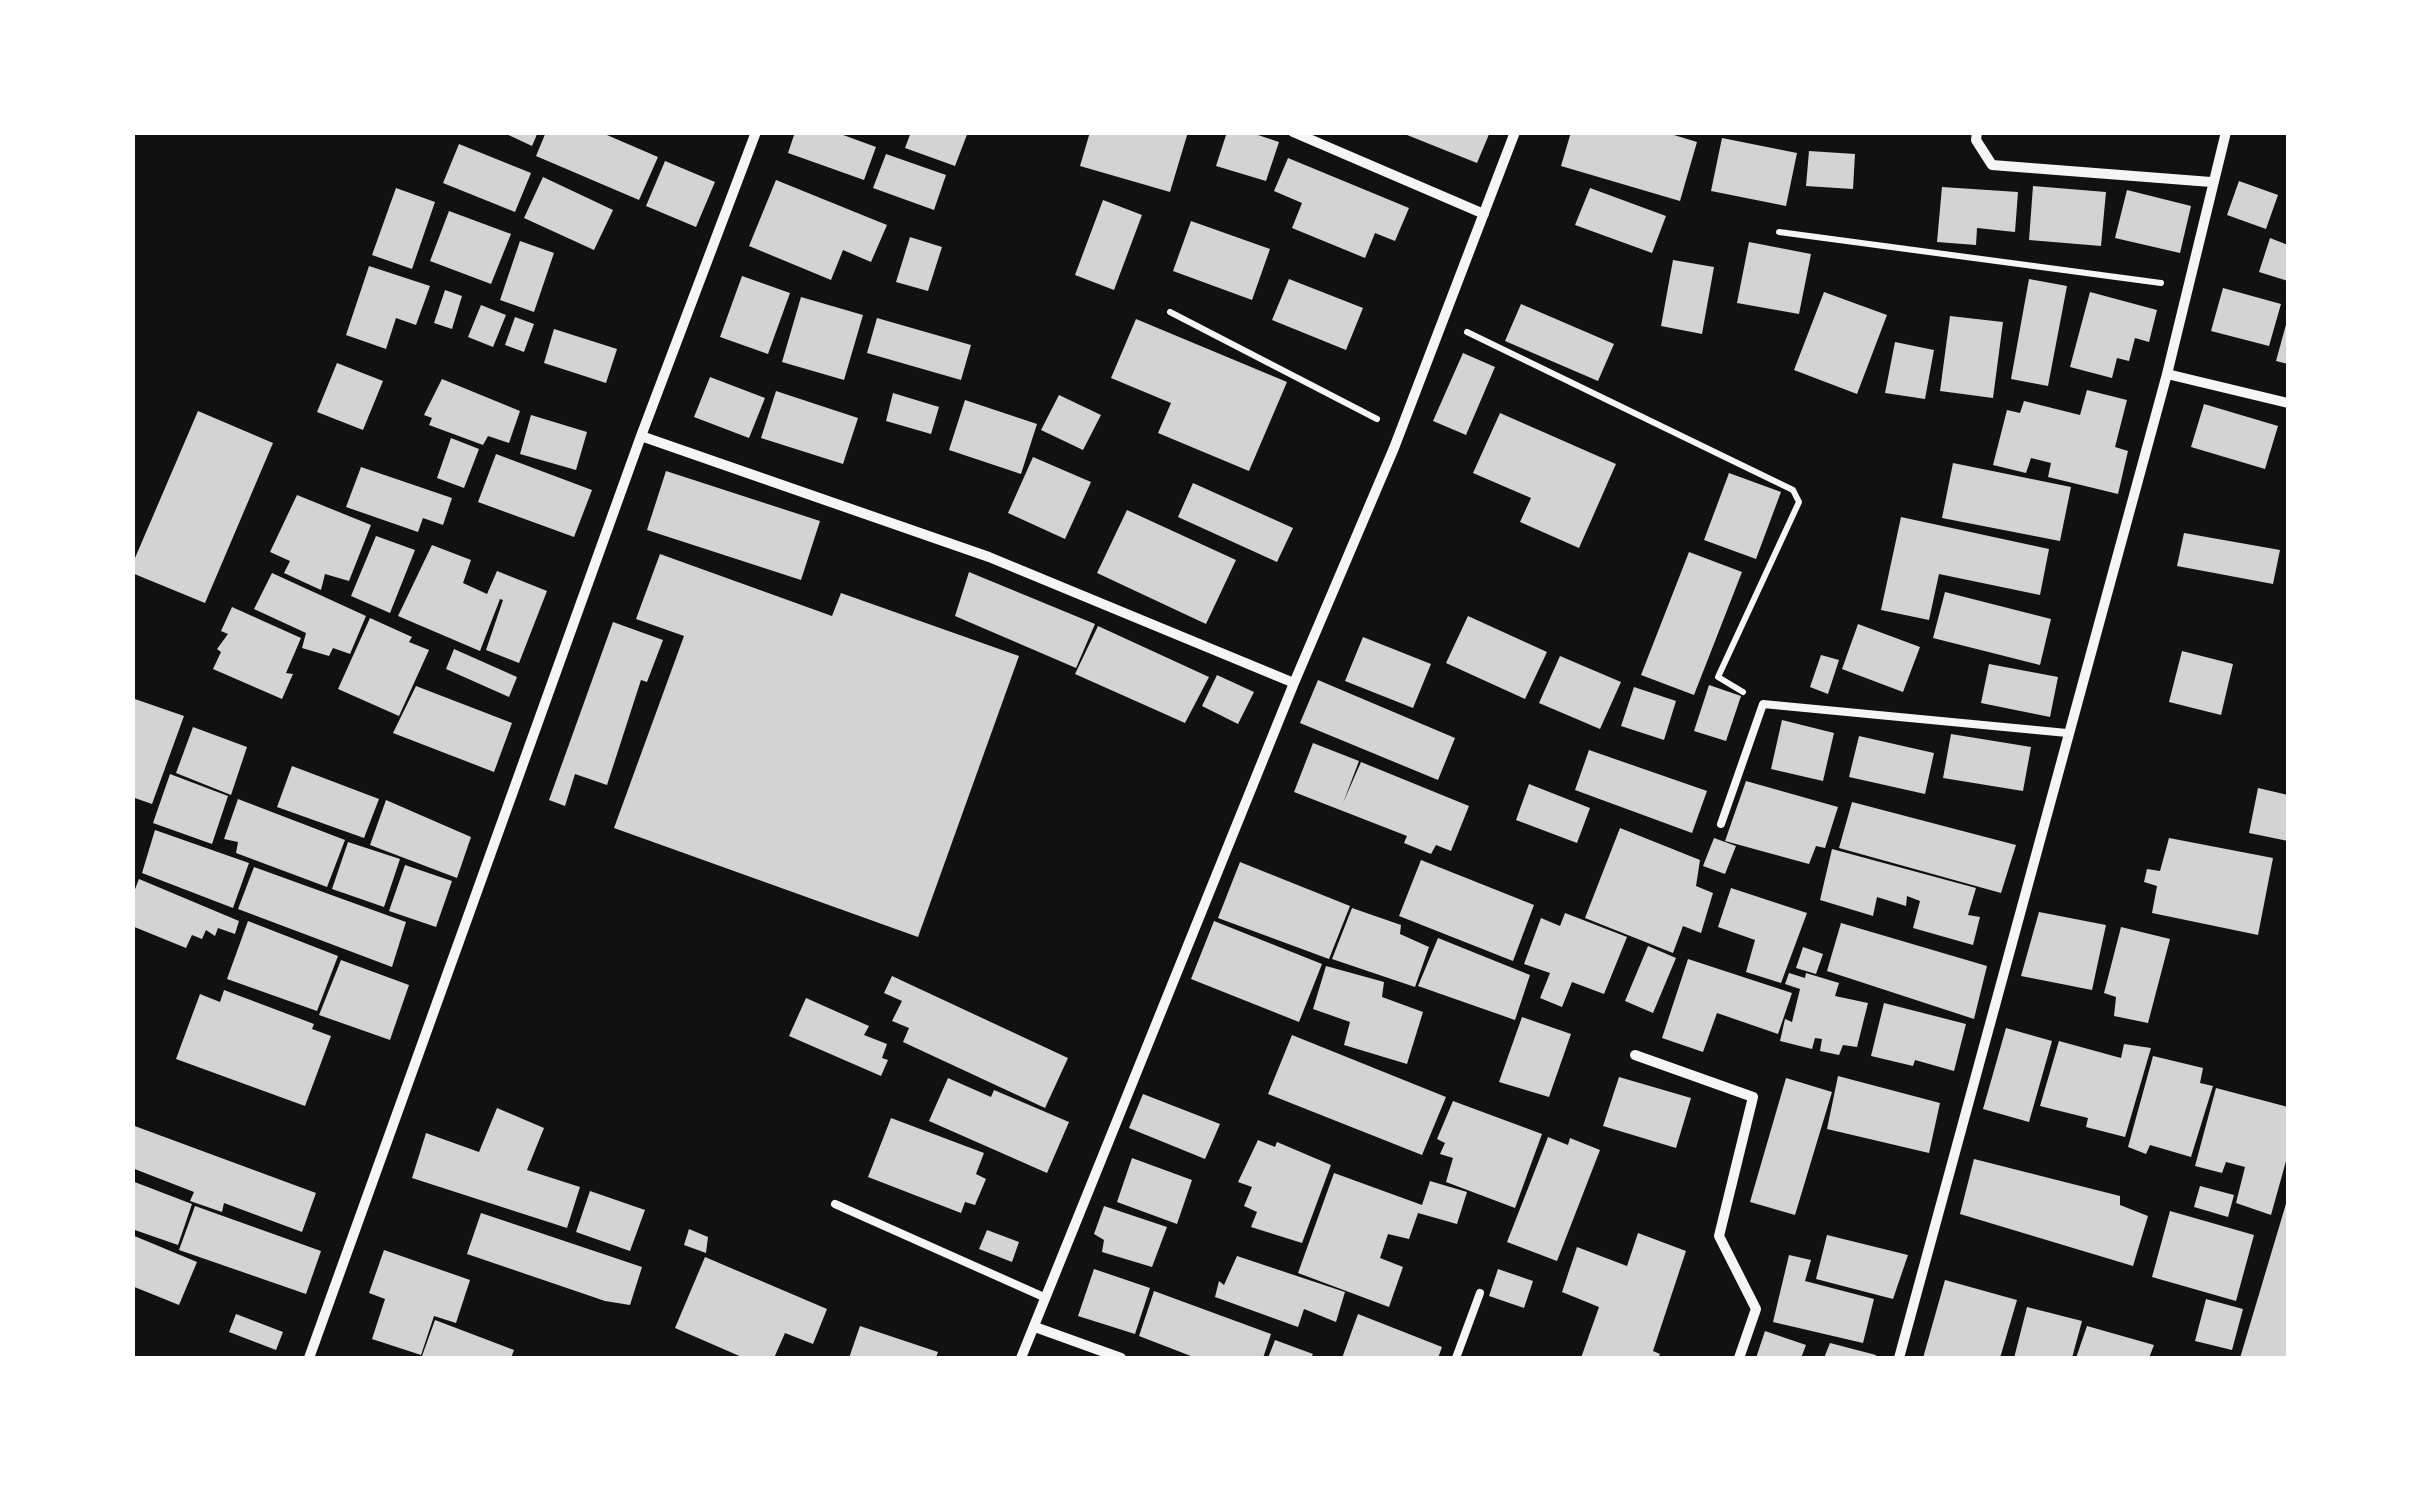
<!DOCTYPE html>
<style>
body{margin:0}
#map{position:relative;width:2421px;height:1491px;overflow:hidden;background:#111;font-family:Georgia,serif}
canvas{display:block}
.frame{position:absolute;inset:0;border:135px solid #fff;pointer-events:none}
</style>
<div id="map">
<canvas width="2421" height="1491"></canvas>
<div class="frame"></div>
</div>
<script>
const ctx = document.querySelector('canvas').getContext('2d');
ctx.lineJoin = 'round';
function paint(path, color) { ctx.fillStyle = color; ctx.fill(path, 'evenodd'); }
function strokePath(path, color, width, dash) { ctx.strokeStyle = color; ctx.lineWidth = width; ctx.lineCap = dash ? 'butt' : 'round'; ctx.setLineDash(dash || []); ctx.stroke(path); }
paint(new Path2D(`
 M502 132H538L532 146Z
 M546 132H600L658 157 639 200 536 156Z
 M795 132H835L876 147 864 180 788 153Z
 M911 132H968L955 166 905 148Z
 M1090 132H1188L1170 192 1080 166Z
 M1227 132H1249L1279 142 1266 181 1216 166Z
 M1490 132 1477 163 1402 133V132Z
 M1571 132H1664L1697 142 1680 201 1561 166Z
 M1722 138 1797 153 1786 206 1711 191Z
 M459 144 531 173 515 212 443 183Z
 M1809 151 1855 154 1853 189 1806 186Z
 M886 154 946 175 934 210 873 188Z
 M1288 158 1409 208 1395 241 1375 233 1365 258 1292 228 1302 203 1274 191Z
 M665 161 715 182 696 227 646 206Z
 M543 177 613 210 594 250 524 218Z
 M776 180 887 225 871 262 843 250 831 280 749 246Z
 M2239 181 2278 195 2266 229 2227 215Z
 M2033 186 2106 192 2101 246 2029 240Z
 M1942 187 2018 192 2015 232 1977 228 1976 245 1937 242Z
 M396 188 435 202 412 269 372 255Z
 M1590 188 1666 216 1652 253 1575 225Z
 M2127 190 2191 206 2180 253 2115 238Z
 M1103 200 1142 215 1114 290 1075 275Z
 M449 211 511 234 491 284 430 261Z
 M1191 221 1270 249 1252 300 1173 271Z
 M910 237 942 247 928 291 896 282Z
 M2270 238 2288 245V281L2259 272Z
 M520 241 554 253 534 312 500 300Z
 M1749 242 1811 254 1799 314 1737 303Z
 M1673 260 1714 267 1702 334 1661 326Z
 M369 266 430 286 416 325 396 318 386 349 346 335Z
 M742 276 790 293 768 354 720 337Z
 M1289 279 1363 308 1346 350 1272 320Z
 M2029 279 2067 286 2048 386 2011 379Z
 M2223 288 2281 304 2269 346 2211 331Z
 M445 290 462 296 452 329 434 323Z
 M1824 292 1887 315 1857 394 1794 370Z
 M2090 292 2157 310 2149 342 2135 338 2129 361 2117 358 2112 378 2070 367Z
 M801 297 863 315 844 380 782 362Z
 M1521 304 1614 344 1598 381 1505 341Z
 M481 305 506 315 493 347 468 337Z
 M1950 316 2003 322 1993 398 1940 391Z
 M515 317 534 324 524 352 505 345Z
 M877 318 971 345 961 380 867 353Z
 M1136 319 1287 382 1249 471 1158 433 1171 403 1111 378Z
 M2287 321H2288V364L2276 361Z
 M554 329 617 349 606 383 544 363Z
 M1895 342 1934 350 1925 399 1885 393Z
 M1463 353 1495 367 1466 435 1433 421Z
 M337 363 383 381 363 430 317 412Z
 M710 377 765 398 749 438 694 417Z
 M442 379 520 411 509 443 488 436 483 445 429 425 432 418 424 415Z
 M2087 390 2127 400 2115 447 2128 451 2118 494 2048 477 2051 463 2031 458 2026 473 1993 465 2007 410 2020 413 2024 401 2080 415Z
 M776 391 858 418 843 464 761 438Z
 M893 393 939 407 931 434 886 421Z
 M1059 395 1101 415 1083 450 1041 430Z
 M965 400 1037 424 1021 474 949 450Z
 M2204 404 2278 426 2265 469 2191 447Z
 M198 411 273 443 205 603 132 573V565Z
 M1500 413 1616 464 1579 548 1520 522 1531 498 1473 473Z
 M531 415 587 432 576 470 520 454Z
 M451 438 479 449 464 488 437 478Z
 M496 454 592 490 574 537 478 502Z
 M1033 457 1091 482 1065 539 1008 513Z
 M1953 463 2071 487 2060 541 1942 518Z
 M361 467 452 498 443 525 423 518 418 532 346 507Z
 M666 471 820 521 801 580 647 530Z
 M1729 473 1781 492 1756 559 1704 540Z
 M1193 483 1293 528 1277 562 1178 517Z
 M297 495 371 525 349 581 325 574 321 590 284 573 290 561 270 552Z
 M1127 510 1236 560 1206 624 1097 573Z
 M1901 517 2049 549 2040 595 1939 574 1929 620 1881 610Z
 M2184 533 2280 550 2273 584 2177 566Z
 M376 536 415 550 390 613 351 596Z
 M432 545 471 560 463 583 487 594 497 571 547 591 519 663 486 650 503 600 500 599 480 651 398 616Z
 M1689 552 1742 572 1694 695 1641 675Z
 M660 554 832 616 841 593 1019 656 918 937 614 828 684 636 636 619Z
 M969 572 1095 624 1076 668 955 616Z
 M272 573 366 616 350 654 333 648 329 656 302 648 306 633 254 609Z
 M1945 592 2051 619 2040 665 1933 638Z
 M232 607 301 638 286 673 293 674 282 699 213 669 221 652 217 649 228 634 221 631Z
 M1468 616 1547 652 1525 699 1446 663Z
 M370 618 412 637 409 642 429 650 399 716 338 689Z
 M613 622 663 640 647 682 641 680 607 785 575 774 565 806 549 800Z
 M1858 624 1920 647 1903 692 1842 669Z
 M1098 626 1209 677 1185 723 1075 674Z
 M1363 637 1431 664 1413 708 1345 681Z
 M454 649 517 677 509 697 446 669Z
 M2182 651 2233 664 2221 715 2169 702Z
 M1821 655 1839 660 1828 694 1810 687Z
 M1560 656 1621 682 1600 729 1539 703Z
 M1989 664 2058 677 2050 717 1981 703Z
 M1217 675 1254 692 1238 724 1202 706Z
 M1318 680 1455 738 1438 780 1300 723Z
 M1709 685 1741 696 1726 741 1694 731Z
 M416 686 512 723 494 772 393 733Z
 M1634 687 1676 701 1664 740 1621 726Z
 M132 698 184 716 152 804 132 797Z
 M1782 720 1834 733 1823 781 1771 769Z
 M193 727 247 747 231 795 176 773Z
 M1951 734 2031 747 2023 791 1943 778Z
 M1859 736 1934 753 1925 794 1849 777Z
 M1313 743 1359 761 1343 803 1361 762 1469 806 1451 851 1436 845 1431 854 1404 843 1407 836 1294 792Z
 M1589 750 1707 791 1692 833 1575 790Z
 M292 766 379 799 364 838 277 807Z
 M170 774 228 796 212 844 153 823Z
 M1746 781 1838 807 1825 848 1816 846 1809 864 1725 841Z
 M1529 784 1590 808 1577 843 1516 820Z
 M2258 788 2288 795V841L2249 833Z
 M238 799 345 840 327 887 236 853 238 842 224 839Z
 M386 800 471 837 457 878 370 845Z
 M1852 802 2016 845 2001 893 1839 848Z
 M1620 828 1700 860 1696 886 1713 893 1701 933 1683 926 1673 953 1585 918Z
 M155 830 249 863 233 908 142 873Z
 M1714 838 1736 846 1725 874 1703 866Z
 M2169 838 2273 858 2258 935 2152 913 2157 886 2144 882 2147 869 2160 871Z
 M348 842 400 859 384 907 332 889Z
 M1832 849 1976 888 1968 915 1980 917 1973 945 1913 928 1920 901 1907 896 1906 906 1877 897 1873 916 1820 900Z
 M1421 860 1534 905 1513 961 1399 916Z
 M1240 862 1350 906 1329 959 1218 918Z
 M405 865 452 881 436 927 389 911Z
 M254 867 406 922 392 967 238 909Z
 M139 879 239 921 235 934 218 928 215 936 206 930 202 939 192 935 186 948 132 926V897Z
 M1731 888 1807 913 1781 983 1746 972 1755 940 1718 927Z
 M1352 908 1401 925 1400 934 1429 947 1415 987 1332 959Z
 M2039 912 2106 925 2092 990 2021 976Z
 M1565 913 1627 937 1604 994 1572 982 1562 1007 1540 998 1550 973 1524 964 1541 918 1560 926Z
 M248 921 338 956 317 1011 227 979Z
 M1214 921 1322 964 1299 1022 1191 979Z
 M1841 923 1987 966 1974 1019 1827 971Z
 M2121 927 2170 939 2148 1023 2114 1016 2116 997 2104 993Z
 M1438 938 1530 975 1515 1020 1418 986Z
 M1648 946 1676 958 1653 1013 1625 1001Z
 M1803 947 1823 954 1816 974 1796 968Z
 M1688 959 1792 993 1778 1034 1717 1013 1703 1052 1662 1038Z
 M341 960 409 985 390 1040 319 1015Z
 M1326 966 1384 982 1382 997 1423 1012 1407 1064 1344 1045 1350 1022 1313 1009Z
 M1789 973 1805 978 1806 973 1839 983 1835 996 1868 1003 1857 1047 1843 1045 1839 1055 1820 1051 1822 1039 1815 1038 1812 1049 1780 1041 1785 1019 1792 1022 1800 989 1785 984Z
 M892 976 1068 1058 1045 1108 903 1042 909 1028 892 1021 902 1001 884 993Z
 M224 990 314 1024 312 1029 331 1036 305 1106 176 1059 200 994 220 1002Z
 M806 998 869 1026 864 1035 887 1044 882 1058 888 1060 881 1076 789 1036Z
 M1884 1003 1966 1024 1954 1071 1915 1060 1913 1066 1871 1056Z
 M1522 1017 1571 1034 1549 1097 1499 1082Z
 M2006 1028 2052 1041 2029 1122 1983 1109Z
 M1292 1035 1446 1097 1422 1155 1268 1094Z
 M2059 1041 2121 1058 2124 1044 2151 1048 2125 1137 2086 1127 2088 1118 2040 1106Z
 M2153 1056 2203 1068 2200 1083 2213 1086 2191 1157 2150 1145 2146 1154 2128 1147Z
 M1838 1076 1940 1103 1929 1153 1827 1129Z
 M1619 1077 1691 1098 1676 1148 1603 1126Z
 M948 1078 991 1097 994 1090 1069 1122 1047 1173 929 1121Z
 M1786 1078 1832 1092 1795 1215 1750 1202Z
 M2216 1088 2288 1107V1154L2271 1215 2236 1203 2245 1167 2226 1162 2222 1173 2195 1166Z
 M1143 1094 1220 1124 1205 1159 1129 1128Z
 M1453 1101 1542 1134 1515 1208 1446 1182 1453 1158 1440 1154 1445 1143 1437 1139Z
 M497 1108 544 1128 527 1170 580 1187 567 1228 412 1178 426 1133 479 1152Z
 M891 1118 984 1153 976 1174 986 1179 975 1205 965 1202 961 1213 868 1177Z
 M132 1125 316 1193 302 1232 224 1203 222 1212 190 1201 194 1192 132 1168Z
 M1548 1137 1568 1145 1570 1138 1600 1150 1557 1261 1507 1242Z
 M1258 1140 1275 1147 1277 1142 1331 1165 1302 1243 1251 1227 1257 1212 1244 1206 1252 1187 1238 1182Z
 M1132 1158 1192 1180 1177 1224 1117 1202Z
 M1974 1159 2120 1196V1205L2148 1216 2133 1266 1960 1214Z
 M1334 1173 1422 1205 1430 1181 1467 1192 1457 1224 1418 1213 1409 1239 1388 1234 1380 1258 1403 1267 1389 1307 1298 1273Z
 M132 1181 192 1204 178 1245 132 1229Z
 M2200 1186 2234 1195 2228 1217 2194 1207Z
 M590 1191 645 1210 630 1251 576 1232Z
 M2288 1197V1358H2240Z
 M195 1206 321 1251 306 1294 179 1250Z
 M1104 1206 1167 1227 1152 1267 1102 1252 1104 1240 1094 1234Z
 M2170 1211 2254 1235 2236 1301 2152 1277Z
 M481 1213 642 1267 630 1305 605 1301 467 1254Z
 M689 1229 708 1237 706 1253 684 1245Z
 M987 1230 1019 1242 1012 1262 979 1249Z
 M1638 1233 1686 1251 1653 1351 1660 1354 1658 1358H1581L1599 1307 1562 1292 1577 1247 1627 1266Z
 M132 1235 197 1262 179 1305 132 1286Z
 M1827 1235 1908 1255 1893 1299 1816 1279Z
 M384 1250 470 1280 456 1323 434 1316 421 1355 372 1339 385 1299 369 1293Z
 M1789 1255 1811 1260 1805 1281 1874 1299 1863 1343 1773 1322Z
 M1237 1256 1345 1292 1336 1322 1304 1309 1298 1327 1215 1297 1219 1281 1224 1285Z
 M705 1257 827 1309 813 1344 785 1333 774 1358H744L675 1328Z
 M1094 1269 1150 1288 1135 1334 1078 1316Z
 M1498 1269 1533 1281 1524 1308 1489 1296Z
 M1945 1280 2017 1300 2000 1358H1923Z
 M1154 1291 1271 1334 1263 1358H1196L1139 1336Z
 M2206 1299 2243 1309 2232 1350 2195 1341Z
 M2027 1307 2082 1321 2072 1358H2014Z
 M236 1314 283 1332 276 1350 229 1332Z
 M1358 1314 1442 1347 1438 1358H1342Z
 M435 1320 514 1350 511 1358 422 1356Z
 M860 1326 938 1352 936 1358H849Z
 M2087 1326 2154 1345 2149 1358H2076Z
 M1765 1331 1806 1345 1801 1358H1756Z
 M1275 1340 1313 1354 1311 1358H1268Z
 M1830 1343 1876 1355 1875 1358H1824Z`), '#d3d3d3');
strokePath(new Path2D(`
 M1779 232 2161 283
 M1170 312 1377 419
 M1467 332 1793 490 1799 502 1718 677 1743 692`), '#f5f5f5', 6);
strokePath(new Path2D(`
 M1721 824 1763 704 2067 733
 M835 1204 1046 1298
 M1456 1358 1480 1293`), '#f5f5f5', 8);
strokePath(new Path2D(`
 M1293 132 1484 214
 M1977 132 1976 140 1992 165 2211 182
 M2167 374 2288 403
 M641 436 989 557 1294 683
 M1635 1055 1753 1097 1719 1236 1756 1309 1739 1358
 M1035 1327 1121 1358
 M309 1358 641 436 756 132
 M1021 1358 1294 683 1394 448 1515 132
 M1899 1358 2167 374 2226 132`), '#f5f5f5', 10);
</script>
